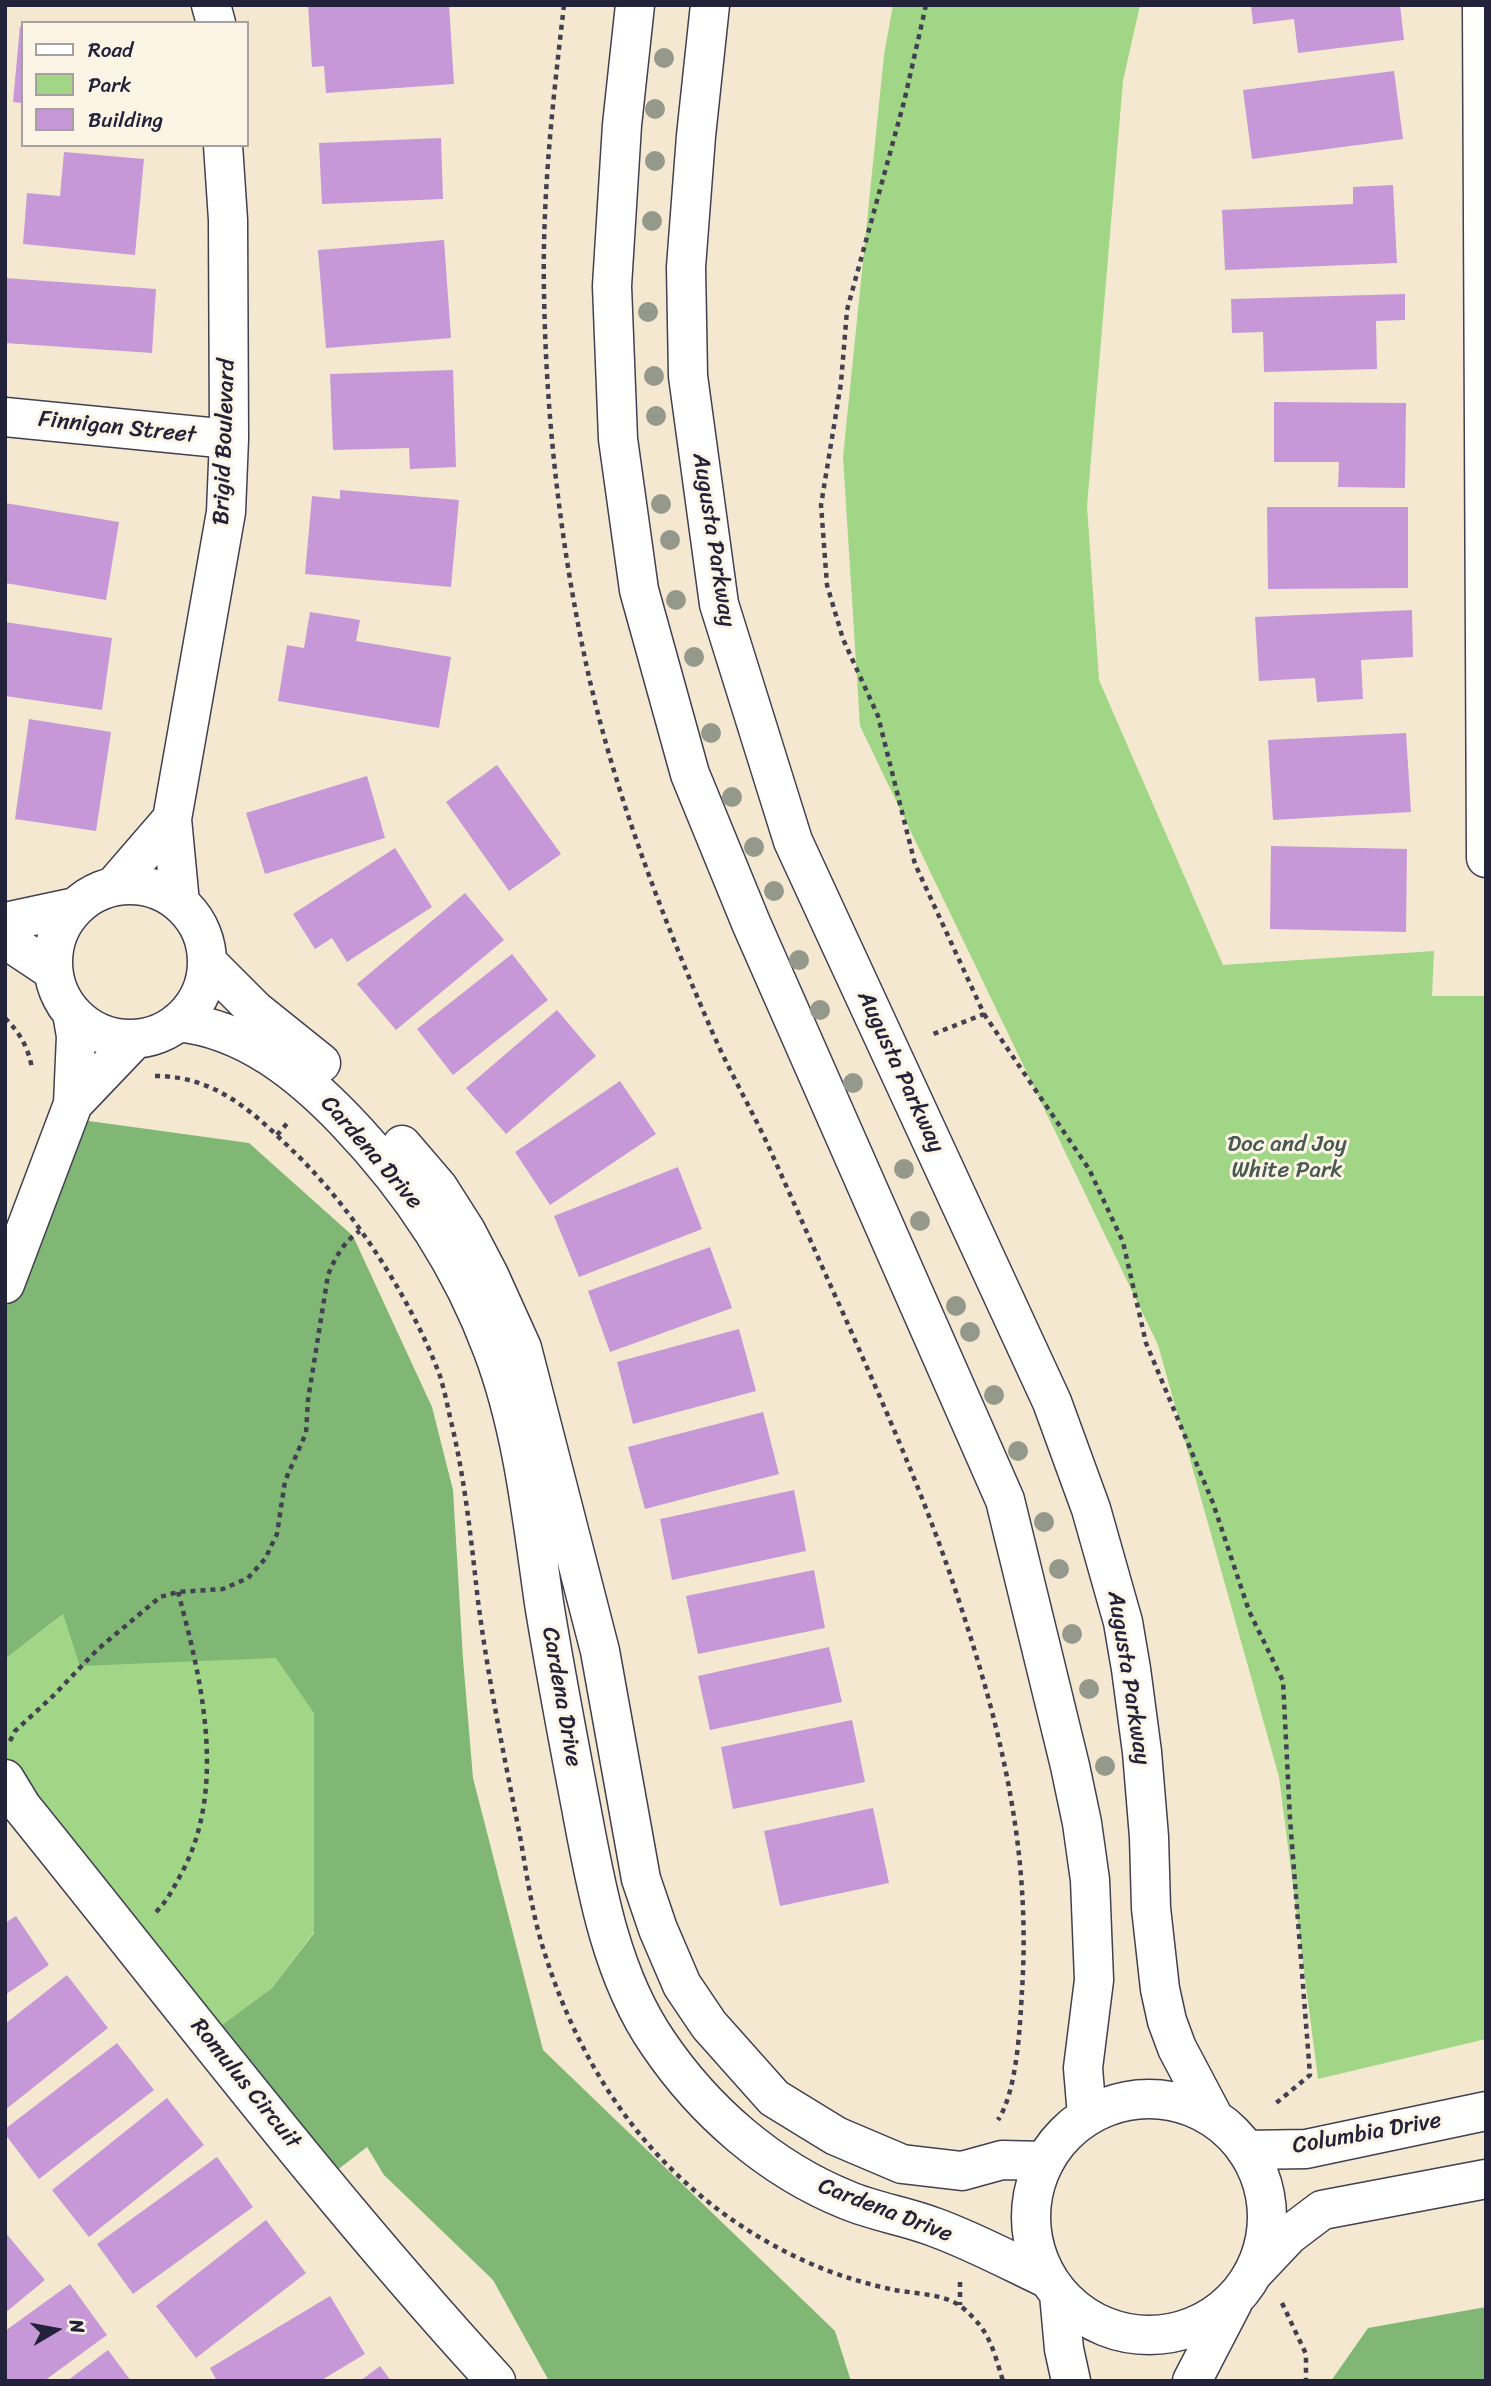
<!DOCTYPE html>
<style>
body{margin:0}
#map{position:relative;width:1491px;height:2386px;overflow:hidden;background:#f4e9d0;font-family:Sriracha,sans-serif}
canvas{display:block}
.frame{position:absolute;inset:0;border:7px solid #22223b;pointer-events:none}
.legend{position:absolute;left:21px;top:21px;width:228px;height:126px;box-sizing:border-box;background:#fcf5e5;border:2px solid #a5a1a1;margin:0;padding:9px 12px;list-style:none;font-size:21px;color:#22223b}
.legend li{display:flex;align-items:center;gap:14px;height:35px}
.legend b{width:35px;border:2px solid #a5a1a1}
.north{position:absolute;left:21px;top:2295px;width:70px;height:70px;-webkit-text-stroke:5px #fcf5e5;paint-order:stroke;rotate:80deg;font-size:19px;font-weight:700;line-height:28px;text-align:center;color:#22223b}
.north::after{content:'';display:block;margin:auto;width:24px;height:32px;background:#22223b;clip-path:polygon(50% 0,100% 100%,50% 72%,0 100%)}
</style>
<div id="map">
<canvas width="1491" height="2386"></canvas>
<div class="frame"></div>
<ul class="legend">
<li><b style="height:9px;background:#fff"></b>Road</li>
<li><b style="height:19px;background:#a1d687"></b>Park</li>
<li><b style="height:19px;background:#c698d7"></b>Building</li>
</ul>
<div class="north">N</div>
</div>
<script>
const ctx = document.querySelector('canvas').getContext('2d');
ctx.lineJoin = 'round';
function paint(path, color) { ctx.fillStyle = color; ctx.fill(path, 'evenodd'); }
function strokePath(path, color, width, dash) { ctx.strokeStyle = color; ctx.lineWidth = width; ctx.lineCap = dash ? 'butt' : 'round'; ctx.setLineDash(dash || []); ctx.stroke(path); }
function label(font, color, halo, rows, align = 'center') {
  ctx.font = font + ' Sriracha,sans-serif'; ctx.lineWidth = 6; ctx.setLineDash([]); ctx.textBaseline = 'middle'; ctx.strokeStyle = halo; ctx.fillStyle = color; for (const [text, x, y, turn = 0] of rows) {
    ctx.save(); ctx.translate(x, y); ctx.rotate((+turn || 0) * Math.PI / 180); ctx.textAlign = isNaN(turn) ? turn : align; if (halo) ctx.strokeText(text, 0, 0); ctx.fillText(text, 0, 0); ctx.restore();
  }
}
paint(new Path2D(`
 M893 5H1140L1123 81 1087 506 1099 680 1223 965 1434 951 1432 996H1486V2039L1318 2079 1279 1777 1158 1345 860 726 843 457 884 55Z
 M388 1489 374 1852 272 1988 207 2036 5 1764V1659L155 1543Z`), '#a1d687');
paint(new Path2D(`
 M67 1118 249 1143 353 1236 432 1407 453 1490 463 1659 473 1778 543 2050 835 2331 851 2381H549L493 2280 384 2175 367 2147 323 2181 207 2036 272 1988 314 1933V1713L276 1658 80 1666 63 1614 5 1659V1284Z
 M1486 2307V2381H1331L1368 2328Z`), '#80b774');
paint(new Path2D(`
 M308 5H449L454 84 326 93 324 66 312 67Z
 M1251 5H1400L1404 40 1298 53 1294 19 1253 24Z
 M20 26 23 27V103L13 102Z
 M1394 71 1403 139 1252 159 1243 90Z
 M441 138 443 199 322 204 319 143Z
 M64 152 144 159 135 255 23 244 27 193 60 196Z
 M1393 185 1397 263 1225 270 1222 210 1353 204V187Z
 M444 240 451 338 326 348 318 250Z
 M5 278 156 289 152 353 5 343Z
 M1405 294V320L1376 321 1377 369 1264 372 1263 332 1232 333 1231 299Z
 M453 370 456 467 410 469 409 448 333 450 330 374Z
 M1274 402 1406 403 1405 488 1338 487 1339 462H1274Z
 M340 490 459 500 451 587 305 574 312 496 340 499Z
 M5 503 119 522 106 600 5 583Z
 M1267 507H1408V588L1268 589Z
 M1412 610 1413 657 1361 660 1363 699 1317 702 1315 678 1259 681 1255 617Z
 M310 612 360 620 356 641 451 657 439 728 278 701 287 645 304 648Z
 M5 622 112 638 102 710 5 696Z
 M29 719 111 732 96 831 15 819Z
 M1406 733 1411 812 1273 820 1268 740Z
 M497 765 561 854 509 891 446 802Z
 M367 776 385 838 265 874 246 813Z
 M1271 846 1407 849 1406 932 1270 929Z
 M395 848 432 907 347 962 332 938 315 949 293 914Z
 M465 893 504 940 396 1030 357 984Z
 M512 954 548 1000 453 1075 417 1029Z
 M557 1010 596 1056 506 1134 466 1088Z
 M620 1081 656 1134 550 1205 515 1152Z
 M678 1167 702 1229 579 1277 554 1216Z
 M710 1247 732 1308 610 1352 588 1291Z
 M739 1329 756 1391 633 1424 617 1362Z
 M763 1412 779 1474 645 1509 628 1447Z
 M794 1490 806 1551 672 1580 660 1519Z
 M814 1570 825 1628 698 1654 686 1596Z
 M829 1647 842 1702 710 1730 698 1676Z
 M852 1720 865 1782 733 1809 721 1747Z
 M873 1808 889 1883 780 1906 764 1831Z
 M16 1916 49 1965 5 1995V1923Z
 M67 1975 108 2028 5 2110V2024Z
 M117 2043 154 2090 39 2179 5 2134V2129Z
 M167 2098 204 2145 89 2237 52 2190Z
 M217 2157 253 2207 133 2294 97 2244Z
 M266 2220 306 2273 196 2358 156 2306Z
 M5 2232 45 2280 5 2313Z
 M70 2284 107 2335 44 2381H5V2331Z
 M330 2296 365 2354 320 2381H217L210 2368Z
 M108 2350 131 2381H67Z
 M380 2366 391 2381H360Z`), '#c698d7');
const minor = new Path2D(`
 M211 5 216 23
 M1482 5 1486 858
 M5 417 229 439
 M53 962a77 77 0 1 1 154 0a77 77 0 1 1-154 0Z
 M115 885 172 819
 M180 903 172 819 226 512 229 439 228 220 223 145
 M5 922 75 907
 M5 939 53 971
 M207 962 255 1010 321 1063
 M178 1022C246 1029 301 1074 346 1121 410 1188 461 1264 493 1351 523 1431 532 1519 544 1603 555 1671 568 1739 581 1807 596 1887 611 1975 658 2043 704 2111 770 2169 847 2200 875 2212 906 2216 934 2227 973 2241 1010 2261 1048 2279
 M73 1104 135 1039
 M402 1145 438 1187 466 1231 489 1275 522 1348 600 1651 641 1879 658 1929 682 1985 709 2025 774 2098 836 2136 902 2164 962 2171 1002 2160 1045 2161
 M5 1284 73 1104 76 1036 72 1013
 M5 1779 22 1807C178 2000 328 2198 496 2381
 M1246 2150 1306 2149 1486 2111
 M1255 2271 1289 2235 1322 2210 1486 2179`);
const major = new Path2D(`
 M635 5 622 125 612 286 618 439 639 590 690 774 751 923 1005 1500 1070 1766 1082 1823 1090 1880 1094 1980 1083 2068 1087 2116
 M710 5 696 136 686 267 688 376 719 604 793 841 1052 1402 1091 1509 1123 1622 1131 1669 1142 1752 1149 1837 1151 1908 1160 1989 1167 2021 1177 2048 1214 2118
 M1031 2217a118 118 0 1 1 236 0a118 118 0 1 1-236 0Z
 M1059 2294 1064 2349 1071 2381
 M1192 2381 1233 2302`);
strokePath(minor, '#424051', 41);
strokePath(major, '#424051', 41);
strokePath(new Path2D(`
 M564 5C553 100 542 196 544 292 546 421 561 551 589 677 616 795 660 911 708 1022 725 1063 747 1101 766 1141 792 1198 817 1256 843 1313 885 1408 927 1502 959 1601 1002 1732 1031 1852 1022 1991 1020 2027 1017 2091 998 2120
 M926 5 904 102 847 310 841 383 821 505 827 585 843 639 878 716 915 864 984 1014 931 1035
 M984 1014 1089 1169 1123 1242 1146 1343 1213 1503 1249 1611 1283 1681 1290 1819 1310 2075 1275 2104
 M5 1018C20 1033 28 1047 32 1068
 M155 1076C215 1076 252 1111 292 1150 352 1207 411 1298 440 1376 444 1389 447 1403 450 1417 465 1478 471 1539 478 1601 488 1677 503 1751 518 1826 526 1867 531 1911 544 1951 582 2073 652 2175 764 2240 788 2254 822 2270 849 2278 862 2282 876 2286 890 2289 913 2294 945 2293 963 2308 990 2331 993 2349 1003 2381
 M277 1135 290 1120
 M10 1741 15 1731 53 1696 98 1649 160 1597 178 1592 223 1589 248 1578 265 1559 277 1534 285 1481 306 1433 308 1400 328 1275C335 1258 344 1241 360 1231
 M156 1912C167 1901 173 1889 180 1876 228 1790 202 1681 178 1592
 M960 2282V2305
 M1282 2303 1306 2354V2381`), '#424051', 4.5, [5, 5]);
strokePath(minor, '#fff', 38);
strokePath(major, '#fff', 38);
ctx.fillStyle = '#95998b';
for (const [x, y] of [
 [664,58],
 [655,109],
 [655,161],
 [652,221],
 [648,312],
 [654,376],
 [656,416],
 [661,504],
 [670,540],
 [676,600],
 [694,657],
 [711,733],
 [732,797],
 [754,847],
 [774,891],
 [799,960],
 [820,1010],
 [853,1083],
 [904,1169],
 [920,1221],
 [956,1306],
 [970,1332],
 [994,1395],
 [1018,1451],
 [1044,1522],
 [1059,1569],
 [1072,1634],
 [1089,1689],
 [1105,1766]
]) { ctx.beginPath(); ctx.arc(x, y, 10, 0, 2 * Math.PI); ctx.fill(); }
label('23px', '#22223b', '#fcf5e5', [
 ["Finnigan Street",117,428,6],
 ["Brigid Boulevard",225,442,-88],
 ["Augusta Parkway",713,540,81],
 ["Augusta Parkway",900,1072,65],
 ["Cardena Drive",371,1153,49],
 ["Augusta Parkway",1128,1678,81],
 ["Cardena Drive",561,1697,80],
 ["Romulus Circuit",245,2084,51],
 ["Columbia Drive",1367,2134,-10],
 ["Cardena Drive",885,2211,21]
]);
label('23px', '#485852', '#fcf5e5', [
 ["Doc and Joy",1287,1145],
 ["White Park",1287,1171]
]);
</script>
